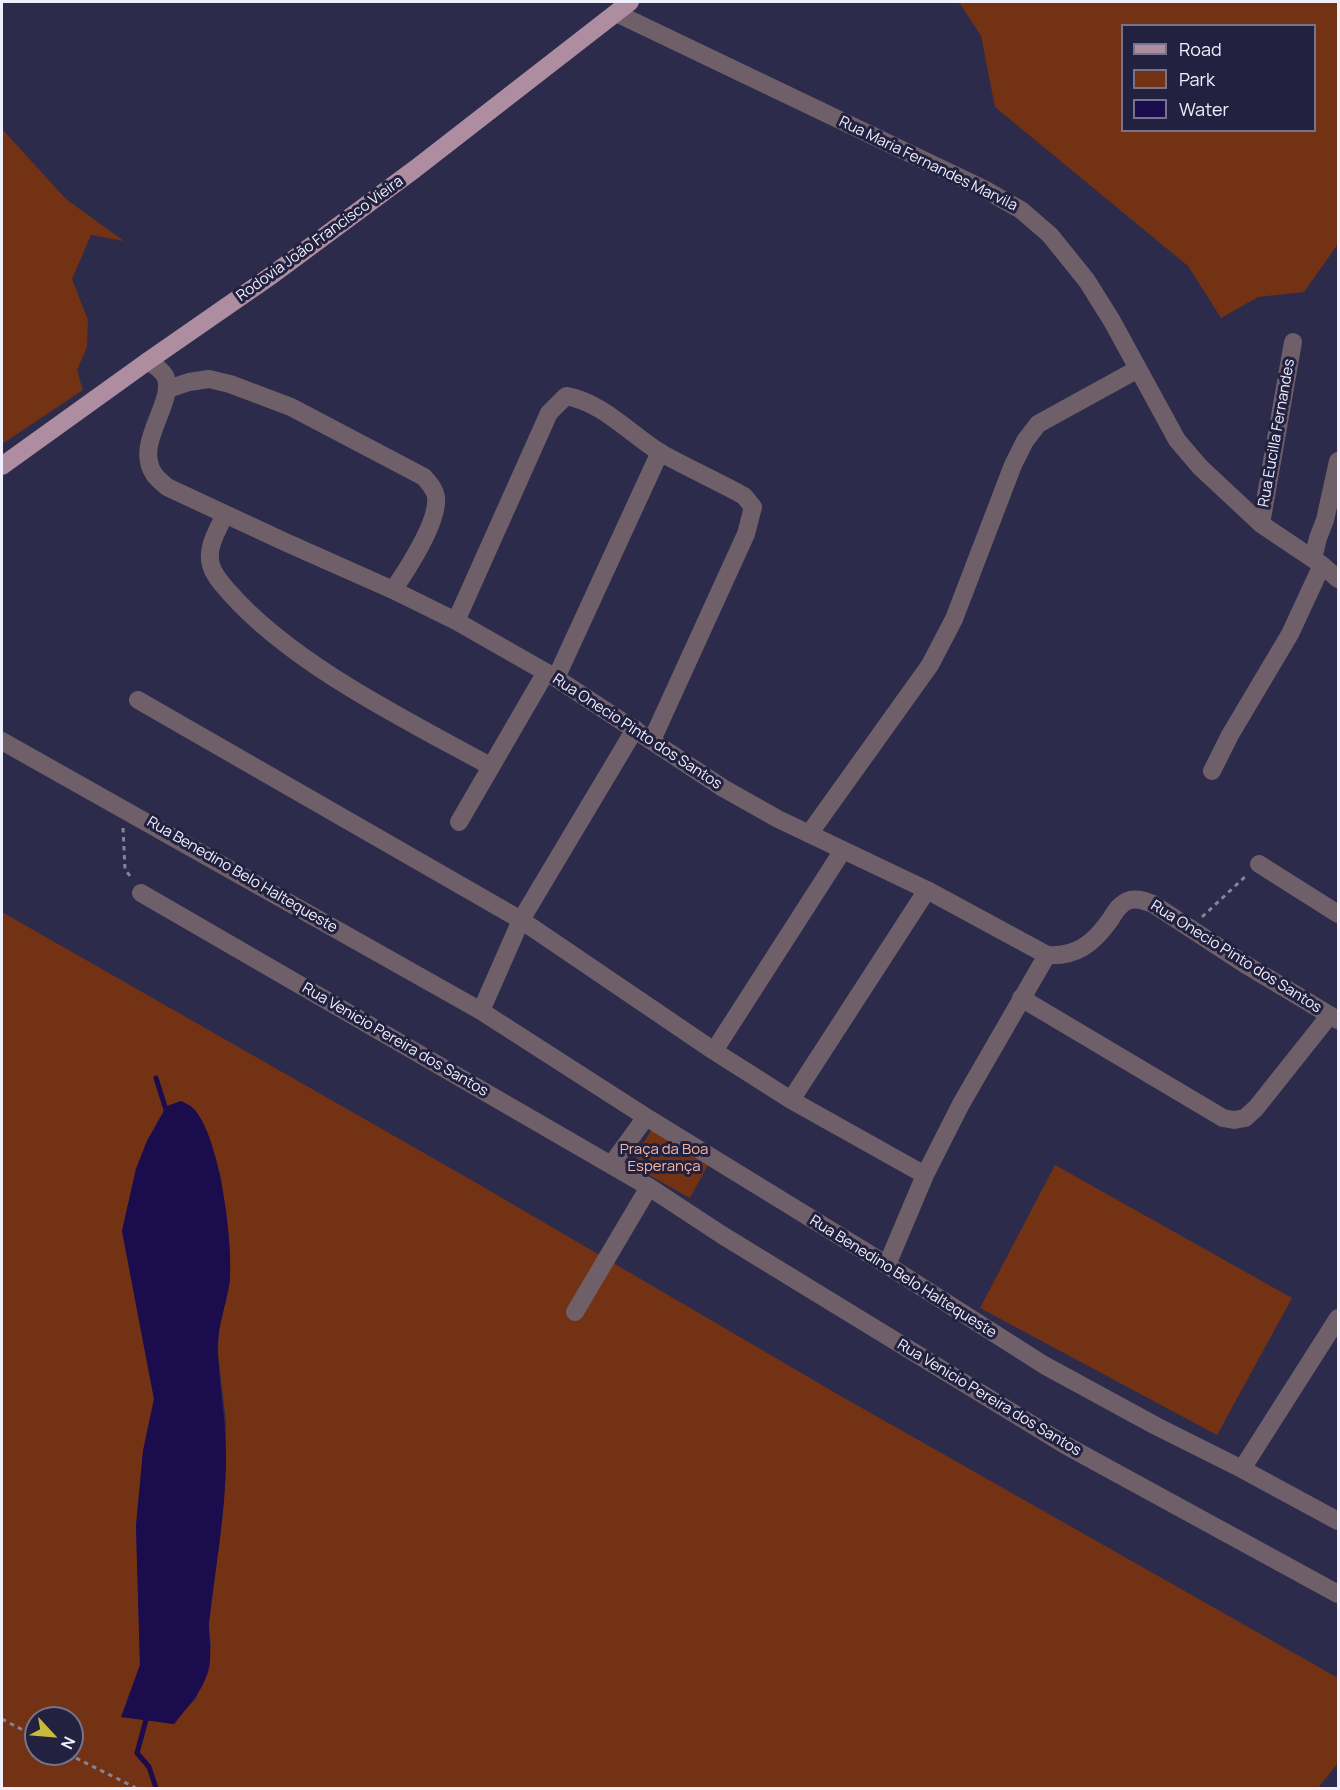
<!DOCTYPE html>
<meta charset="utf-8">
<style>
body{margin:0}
#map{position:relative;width:1340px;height:1790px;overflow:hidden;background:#2c2b4b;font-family:Manrope,sans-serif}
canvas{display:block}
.frame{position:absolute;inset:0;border:3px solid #f0f0fd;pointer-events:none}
.legend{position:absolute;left:1121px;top:24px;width:195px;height:108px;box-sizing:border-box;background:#222140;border:2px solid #74748c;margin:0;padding:8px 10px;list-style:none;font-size:18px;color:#f0f0fd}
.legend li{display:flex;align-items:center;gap:12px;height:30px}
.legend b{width:30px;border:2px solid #74748c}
.north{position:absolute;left:24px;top:1706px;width:60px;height:60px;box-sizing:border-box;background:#222140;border:2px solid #74748c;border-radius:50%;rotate:116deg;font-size:16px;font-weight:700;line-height:24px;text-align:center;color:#f0f0fd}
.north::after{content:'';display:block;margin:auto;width:21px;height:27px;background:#c8bb3b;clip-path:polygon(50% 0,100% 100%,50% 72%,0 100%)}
</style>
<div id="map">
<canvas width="1340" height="1790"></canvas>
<div class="frame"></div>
<ul class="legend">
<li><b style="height:8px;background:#af8da0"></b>Road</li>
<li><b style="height:16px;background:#733213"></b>Park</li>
<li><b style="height:16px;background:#1a0c4d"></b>Water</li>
</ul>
<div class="north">N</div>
</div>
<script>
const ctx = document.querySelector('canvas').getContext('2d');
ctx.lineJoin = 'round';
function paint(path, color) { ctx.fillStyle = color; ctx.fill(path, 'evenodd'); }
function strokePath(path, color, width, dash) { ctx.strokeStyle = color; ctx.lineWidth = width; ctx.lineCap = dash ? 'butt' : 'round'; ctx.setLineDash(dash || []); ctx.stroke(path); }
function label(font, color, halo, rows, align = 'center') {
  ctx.font = font + ' Manrope,sans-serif'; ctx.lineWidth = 6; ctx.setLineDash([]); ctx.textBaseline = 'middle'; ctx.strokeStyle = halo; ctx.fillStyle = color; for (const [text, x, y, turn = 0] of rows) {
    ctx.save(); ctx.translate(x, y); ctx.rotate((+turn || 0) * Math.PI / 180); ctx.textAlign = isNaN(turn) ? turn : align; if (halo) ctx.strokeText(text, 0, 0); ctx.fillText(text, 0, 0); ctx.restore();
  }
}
paint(new Path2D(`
 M959 2H1338V244L1304 292 1258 297 1221 318 1188 266 995 107 981 36ZM1122 26H1314V130H1122Z
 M2 129 66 199 124 241 91 235 72 279 88 320 87 347 77 370 83 390 2 444Z
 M2 912 473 1181 839 1395 1338 1678V1763L1318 1788H2ZM166 1106 193 1109 207 1132 221 1178 230 1279 219 1324 218 1354 226 1421 223 1513 209 1624 211 1646 196 1699 186 1708 174 1724 122 1717 140 1665 136 1526 143 1451 154 1399 122 1231 136 1169 147 1141ZM36 1718H72V1754H36Z
 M653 1127 710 1161 690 1198 631 1165Z
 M1055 1165 1292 1298 1217 1435 980 1308Z`), '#733213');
paint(new Path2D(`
 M181 1101C185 1103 190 1105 193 1108 220 1135 233 1242 230 1279 227 1305 216 1328 218 1355 220 1392 227 1427 226 1464 225 1517 215 1569 209 1622 208 1639 213 1655 208 1672 201 1694 187 1707 174 1724L121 1717 140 1665 136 1526 143 1451 154 1399 122 1231 136 1169 147 1141 167 1106Z`), '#1a0c4d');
strokePath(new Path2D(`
 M156 1078 167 1113
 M147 1716 137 1753 149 1767 156 1788`), '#1a0c4d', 5);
strokePath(new Path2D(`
 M123 828 125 869 132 879
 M1202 917 1248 874
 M2 1719 36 1737
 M68 1754 136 1788`), '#83839a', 3, [4.5, 4.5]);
strokePath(new Path2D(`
 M616 13 984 189 1021 210 1050 235 1087 281 1112 321 1177 440 1200 467 1261 524 1322 565 1338 579
 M148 361C154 365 161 369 165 376 177 401 133 443 154 474 157 479 163 483 167 487L285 542 393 590 456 621 556 678 723 788 778 819 927 890 1047 955C1076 957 1093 944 1110 920 1115 912 1120 903 1130 900 1138 898 1146 901 1153 904L1243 963 1338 1020
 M168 389 189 382 209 379 230 384 291 407 424 477C429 483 435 489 436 497 439 521 407 570 393 590
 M225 514C218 530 206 547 211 565 214 576 222 584 229 592 292 664 406 720 490 766
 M1261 524 1293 342
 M1313 559 1318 538 1325 520 1338 461
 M456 621 549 413 566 396C602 402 630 434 661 453 688 468 717 481 744 496L753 507 746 534 652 740
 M556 678 660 452
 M138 700 521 920 714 1051 791 1100 925 1175
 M2 741 481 1011 646 1117 887 1265 1044 1365 1156 1426 1242 1469 1338 1521
 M1212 771 1230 735 1290 634 1322 565
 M459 822 546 672
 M809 834 930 665 954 619 1013 465 1025 441 1038 424 1138 369
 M1259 864 1338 914
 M141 893 649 1187 722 1235 1067 1446 1338 1594
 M1021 998 1223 1118 1234 1120 1245 1118 1256 1108 1330 1015
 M481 1011 521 920 635 729
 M714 1051 843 850
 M791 1100 927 890
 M611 1165 646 1117
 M887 1265 925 1175 961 1104 1047 955
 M575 1312 649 1187
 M1242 1469 1338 1318`), '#6f5f68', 18);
strokePath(new Path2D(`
 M2 466 148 361 272 275 415 169 630 2`), '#af8da0', 18);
label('15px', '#f0f0fd', '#222140', [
 ["Rua Maria Fernandes Marvila",928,164,26],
 ["Rodovia João Francisco Vieira",320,239,-36],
 ["Rua Eucilla Fernandes",1277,433,-80],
 ["Rua Onecio Pinto dos Santos",637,732,33],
 ["Rua Benedino Belo Haltequeste",242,875,30],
 ["Rua Onecio Pinto dos Santos",1236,957,32],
 ["Rua Venicio Pereira dos Santos",395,1040,30],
 ["Rua Benedino Belo Haltequeste",903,1277,32],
 ["Rua Venicio Pereira dos Santos",989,1398,31]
]);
label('15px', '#f6b59b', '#222140', [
 ["Praça da Boa",664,1150],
 ["Esperança",664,1167]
]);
</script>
